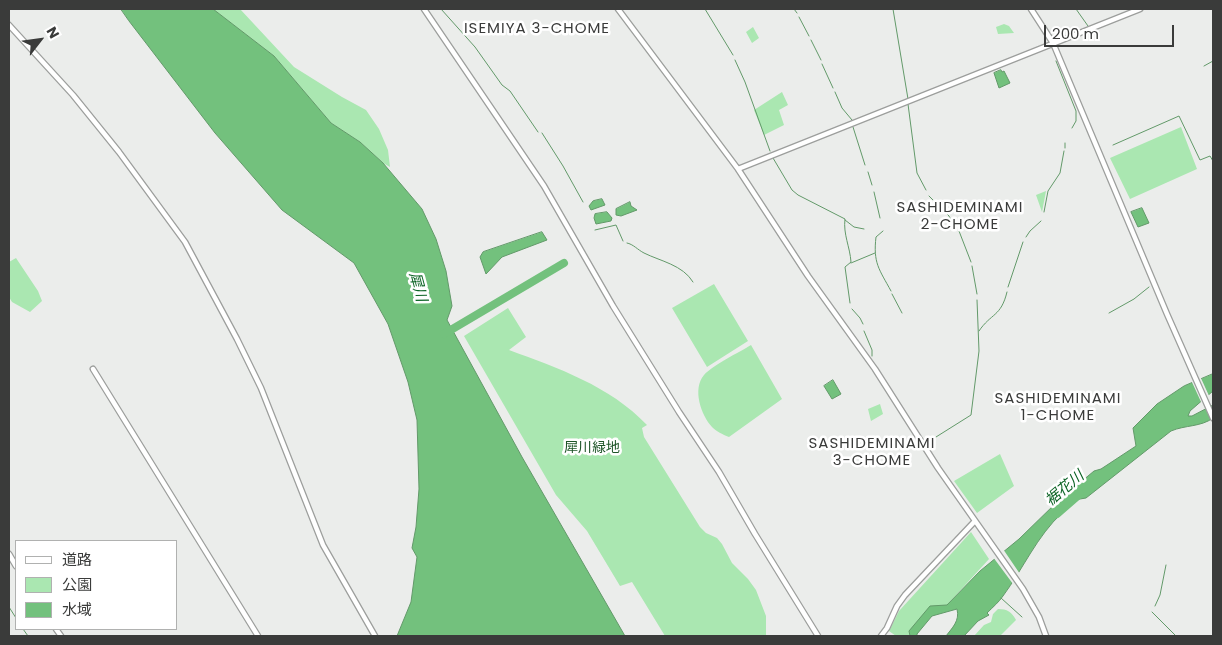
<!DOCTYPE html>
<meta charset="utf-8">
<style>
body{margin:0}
#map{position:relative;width:1222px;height:645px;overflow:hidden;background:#ebedeb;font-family:Poppins,"Noto Sans JP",sans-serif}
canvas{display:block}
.frame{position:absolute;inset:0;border:10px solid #3a3b3a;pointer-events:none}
.legend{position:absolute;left:15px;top:540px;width:162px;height:90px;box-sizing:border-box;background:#fff;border:1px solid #b0b1b0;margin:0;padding:6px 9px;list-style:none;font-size:15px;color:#3a3b3a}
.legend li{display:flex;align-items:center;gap:10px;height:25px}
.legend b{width:25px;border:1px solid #b0b1b0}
.north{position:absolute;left:15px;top:15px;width:50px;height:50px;-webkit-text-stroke:4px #fff;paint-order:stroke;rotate:60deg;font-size:14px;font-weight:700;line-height:20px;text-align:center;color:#3a3b3a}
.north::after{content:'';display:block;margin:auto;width:18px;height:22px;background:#3a3b3a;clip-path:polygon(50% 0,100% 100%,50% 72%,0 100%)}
.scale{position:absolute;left:1044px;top:25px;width:130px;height:22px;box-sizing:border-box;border:2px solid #3a3b3a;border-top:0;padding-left:6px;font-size:15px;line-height:18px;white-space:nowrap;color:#3a3b3a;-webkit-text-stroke:4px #fff;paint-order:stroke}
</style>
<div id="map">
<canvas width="1222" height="645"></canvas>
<div class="frame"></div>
<ul class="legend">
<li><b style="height:6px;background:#fff"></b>道路</li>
<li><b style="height:14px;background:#aae7b1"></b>公園</li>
<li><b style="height:14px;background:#73c17d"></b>水域</li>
</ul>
<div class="north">N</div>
<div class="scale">200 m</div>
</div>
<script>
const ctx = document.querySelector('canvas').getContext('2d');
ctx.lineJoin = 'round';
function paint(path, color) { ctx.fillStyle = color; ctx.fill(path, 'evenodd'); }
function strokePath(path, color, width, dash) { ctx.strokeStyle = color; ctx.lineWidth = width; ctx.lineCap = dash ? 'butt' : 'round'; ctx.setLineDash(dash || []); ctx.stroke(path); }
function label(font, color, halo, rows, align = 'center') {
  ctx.font = font + ' Poppins,"Noto Sans JP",sans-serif'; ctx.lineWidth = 5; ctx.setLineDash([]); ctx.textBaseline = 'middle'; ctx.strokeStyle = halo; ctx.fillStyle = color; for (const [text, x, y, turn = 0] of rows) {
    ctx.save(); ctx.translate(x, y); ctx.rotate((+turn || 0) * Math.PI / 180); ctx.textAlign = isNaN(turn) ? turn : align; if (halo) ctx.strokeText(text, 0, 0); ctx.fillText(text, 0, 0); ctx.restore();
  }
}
paint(new Path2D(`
 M213 9H240L294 67 342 97 366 110 379 129 388 150 390 167 383 163 360 142 331 123 274 56Z
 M1004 24 1009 26 1014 33 998 34 996 27Z
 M753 27 759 38 752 43 746 32Z
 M782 92 788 105 779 110 784 125 764 135 754 110Z
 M1181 127 1197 169 1130 199 1110 158Z
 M1046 191 1042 212 1036 195Z
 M16 258 38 291 42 301 30 312 12 302 9 297V262Z
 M714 284 748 341 707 367 672 308Z
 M508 308 526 337 509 350C558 368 610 386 647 425L642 428 644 437 700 527 706 533 717 538 722 544 732 563 748 579 756 590 766 616V636H665L632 582 620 586 587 531 556 495 464 336Z
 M751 345 782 399 729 437C722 434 717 432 712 427 701 415 692 389 704 375 713 365 738 353 751 345Z
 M880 404 883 414 871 421 868 409Z
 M1000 454 1014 486 977 513 954 481Z
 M971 532 989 559 947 605 909 631 910 636H896L889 631 899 611Z
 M998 609C1007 609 1012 612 1016 620L1000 636H974L984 625 991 622 993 614Z`), '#aae7b1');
const water = new Path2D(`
 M121 9H213L274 56 331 123 360 142 383 163 422 209 436 239 446 271 452 306 447 320 522 457 625 636H397L411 602 417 557 412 548 416 527 419 489 417 420 408 382 388 324 354 263 282 210 215 133 129 21Z
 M1001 70 1002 72 1004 71 1010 83 999 88 994 73Z
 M602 199 605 205 591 210 589 206 593 201Z
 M630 202 631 206 637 210 621 216 616 215V209Z
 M1142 208 1149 223 1138 227 1131 212Z
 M607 212 612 218 611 221 596 224 594 218 595 214Z
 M542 232 547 240 502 257 486 274 480 257 483 252Z
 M1213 374V391L1190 411 1188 416H1192L1213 405V418C1201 427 1185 425 1171 431L1086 498 1074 500 1063 509 1062 513C1037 536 1023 569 1003 596 999 602 993 607 987 613L989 615 978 621 964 636H946C952 628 960 621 957 609L932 616 917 634V636H910L909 631 930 606 947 605 980 571 1019 539 1057 502 1094 471 1101 469 1136 446 1133 428 1157 404 1184 386Z
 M833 380 841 394 832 399 824 386Z`);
paint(water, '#73c17d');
strokePath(water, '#629969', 1);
paint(new Path2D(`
 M1200 376 1210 398 1202 404 1191 380Z
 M1003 549 1020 574 1013 584 993 557Z`), '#ebedeb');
strokePath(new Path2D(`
 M441 9 475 47 502 85 510 91 538 132
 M705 9 733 55
 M794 9 797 13
 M893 9 908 99
 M1076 9 1088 26
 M799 17 809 36
 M811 40 821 60
 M735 60 745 82 770 151
 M1056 61 1076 111V121L1072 128
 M822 64 833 88
 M1204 66 1213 61
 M835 92 842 108 852 120
 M908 104 917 173 926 190
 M853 127 865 165
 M542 133 563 166 583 202
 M1113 145 1179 116 1200 160 1210 156 1213 161
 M1065 148V143
 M773 158 792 190 798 195 845 219C843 234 850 247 851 262L845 267 850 303
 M868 172 872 185
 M874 192 880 218
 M929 196 949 216 953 224
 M1044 212 1048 191 1060 173 1064 151
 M845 220 854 227 864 229
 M595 230 616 225 623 241
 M883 231 876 237C873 263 879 269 891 291
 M959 231 971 262
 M1026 237 1030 231 1041 221
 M627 243C633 244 638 250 644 253 660 261 683 265 693 282
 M851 263 875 253
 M972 266 977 294
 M1008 287 1023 242
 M892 294 902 313
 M852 309 860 318 863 324
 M1109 313 1134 299 1149 287
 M864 331 872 350V356
 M979 331C991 313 1001 317 1007 292
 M936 437 971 415 979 351 977 300
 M1001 598 1022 617
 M1155 606 1160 595 1166 565
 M9 607 16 618
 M1152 612 1176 636
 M23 629 28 636`), '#629969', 1);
strokePath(new Path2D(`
 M444 334 564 263
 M1057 514 1080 494`), '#73c17d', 8);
const tertiary = new Path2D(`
 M424 9 544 186 613 306 679 412 719 472 755 534 818 636
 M618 9 738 169 808 276 875 369 938 468 1023 589 1039 617 1046 636
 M1031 9 1053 43 1167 314 1213 418
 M9 25 73 95 119 152 185 242 237 339 261 388 323 545 375 636
 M738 169 1140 9
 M93 369 258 636
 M9 554 16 566
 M56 629 61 636
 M881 636 887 628 897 606 905 595 975 521`);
strokePath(tertiary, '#9c9e9c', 7);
strokePath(tertiary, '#fff', 4.5);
label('14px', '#1e5528', '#fff', [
 ["犀川緑地",592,448]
]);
ctx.letterSpacing = '1px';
label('15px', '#3a3b3a', '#fff', [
 ["ISEMIYA 3-CHOME",537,29],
 ["SASHIDEMINAMI",960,208],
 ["2-CHOME",960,225],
 ["SASHIDEMINAMI",1058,399],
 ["1-CHOME",1058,416],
 ["SASHIDEMINAMI",872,444],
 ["3-CHOME",872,461]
]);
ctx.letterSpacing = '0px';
label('italic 15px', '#0b6324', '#fff', [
 ["犀川",417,287,75],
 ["裾花川",1065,489,-40]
]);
</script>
